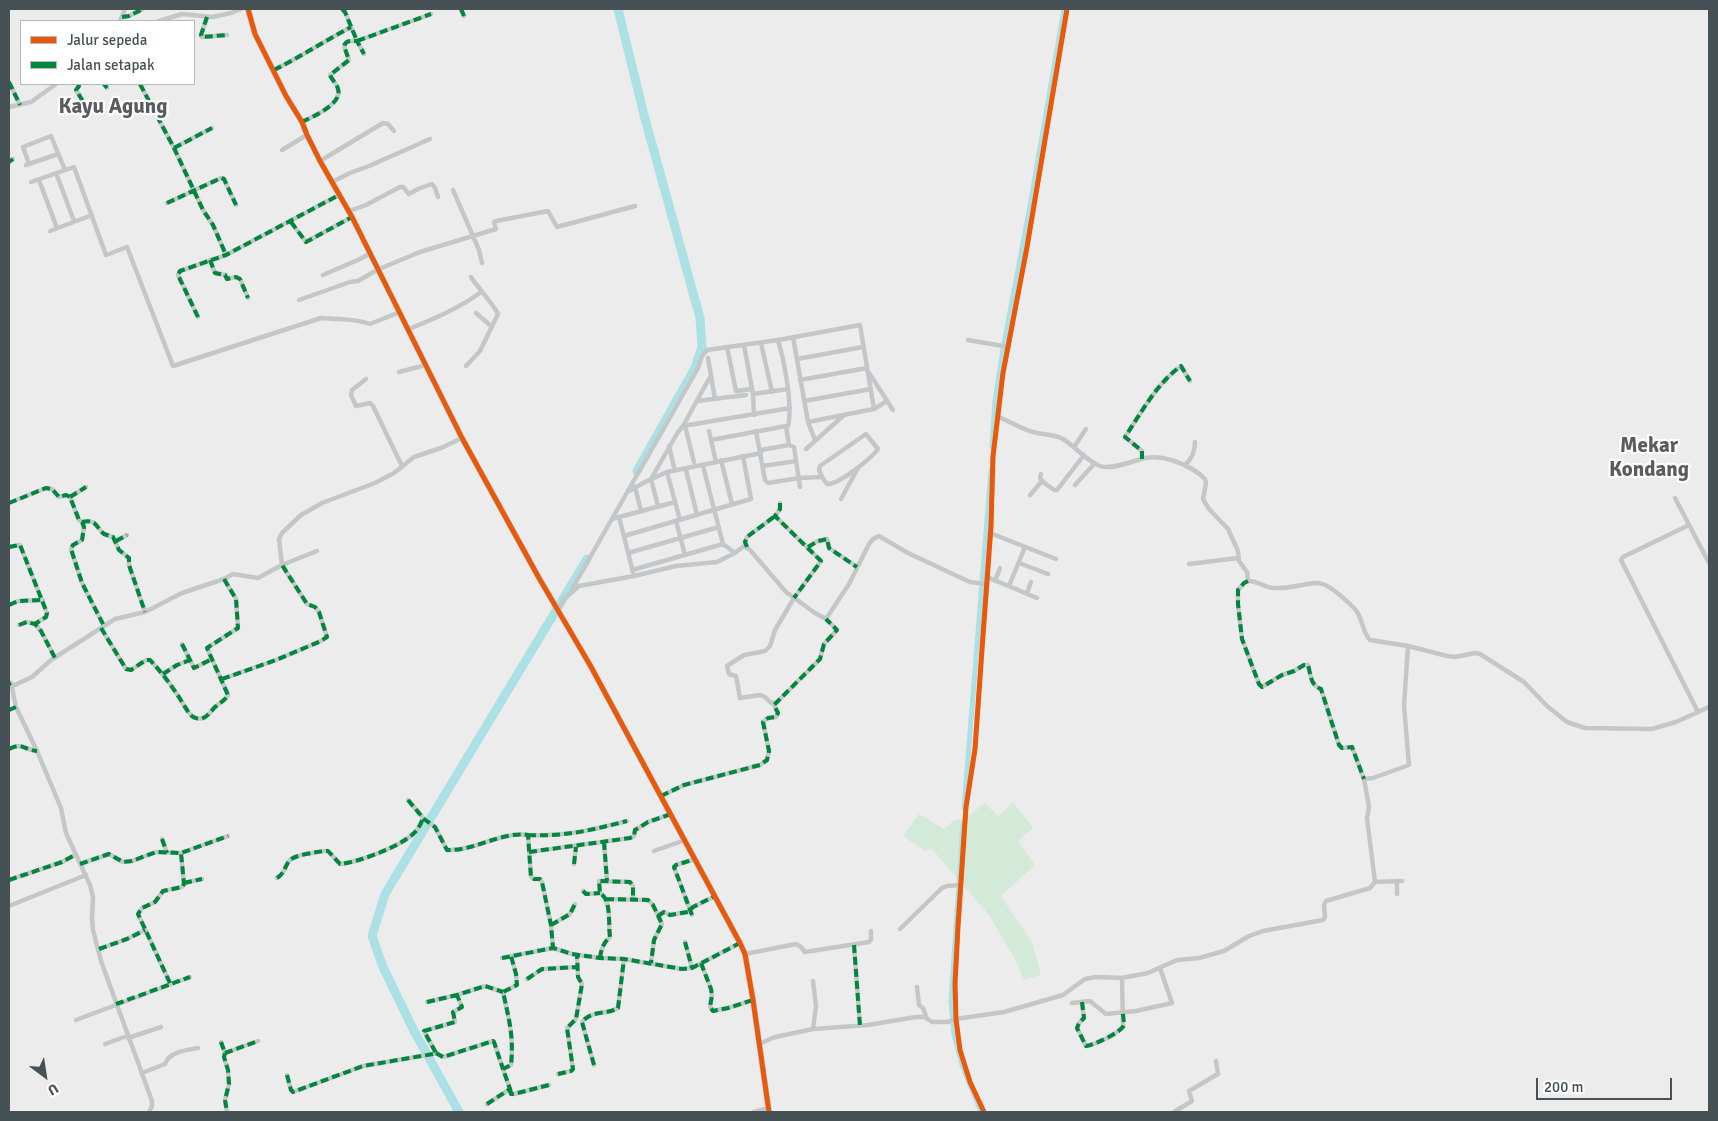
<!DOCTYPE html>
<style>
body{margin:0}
#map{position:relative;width:1718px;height:1121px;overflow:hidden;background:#edecec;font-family:Signika,sans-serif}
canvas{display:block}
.frame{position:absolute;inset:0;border:10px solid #465156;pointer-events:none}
.legend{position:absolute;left:20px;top:20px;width:175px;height:65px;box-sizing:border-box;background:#fff;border:1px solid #b5b9bb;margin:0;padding:6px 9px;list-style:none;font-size:15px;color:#465156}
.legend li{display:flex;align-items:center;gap:10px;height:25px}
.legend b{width:25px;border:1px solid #b5b9bb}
.north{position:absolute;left:20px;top:1051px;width:50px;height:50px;-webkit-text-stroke:4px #fff;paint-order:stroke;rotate:149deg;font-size:14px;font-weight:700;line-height:20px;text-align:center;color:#465156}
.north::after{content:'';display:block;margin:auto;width:18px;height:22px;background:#465156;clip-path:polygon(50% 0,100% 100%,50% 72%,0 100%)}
.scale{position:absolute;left:1536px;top:1078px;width:136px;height:22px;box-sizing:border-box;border:2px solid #465156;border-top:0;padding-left:6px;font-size:15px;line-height:18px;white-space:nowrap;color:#465156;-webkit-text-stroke:4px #fff;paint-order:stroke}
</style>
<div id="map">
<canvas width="1718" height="1121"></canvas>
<div class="frame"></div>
<ul class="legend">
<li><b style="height:6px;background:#e8590c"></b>Jalur sepeda</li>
<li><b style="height:6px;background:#00873e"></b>Jalan setapak</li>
</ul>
<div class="north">U</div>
<div class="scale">200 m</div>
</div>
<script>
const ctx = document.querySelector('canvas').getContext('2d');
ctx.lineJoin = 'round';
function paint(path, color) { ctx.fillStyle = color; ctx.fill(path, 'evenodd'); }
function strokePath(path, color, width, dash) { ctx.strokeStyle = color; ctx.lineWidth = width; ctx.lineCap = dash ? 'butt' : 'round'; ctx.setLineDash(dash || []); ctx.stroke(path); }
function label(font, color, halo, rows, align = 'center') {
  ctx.font = font + ' Signika,sans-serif'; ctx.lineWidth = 4.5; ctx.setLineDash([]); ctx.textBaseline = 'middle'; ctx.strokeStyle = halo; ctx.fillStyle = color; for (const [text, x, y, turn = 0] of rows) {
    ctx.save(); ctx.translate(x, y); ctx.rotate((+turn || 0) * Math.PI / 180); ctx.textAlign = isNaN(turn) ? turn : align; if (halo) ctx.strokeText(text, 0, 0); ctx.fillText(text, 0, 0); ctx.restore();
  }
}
paint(new Path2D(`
 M1013 802 1033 828 1018 841 1035 865 1001 896 1032 942 1041 975 1024 980 1017 963 989 915 931 848 925 851 903 836 919 814 944 829 953 821 967 817 985 803 998 816Z`), '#d3ead8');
strokePath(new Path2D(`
 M992 447 995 401 1003 349 1030 206 1064 9
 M964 808 991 470
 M963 824 951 1001 954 1034 962 1065 981 1112`), '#abe1e4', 5);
strokePath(new Path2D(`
 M618 9 644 115 700 318 702 347 695 368 637 471
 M459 1112 413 1029 383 967 372 936 385 894 587 559`), '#abe1e4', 9);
strokePath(new Path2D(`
 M342 9 345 12 357 41 431 14
 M461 9 464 16
 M122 17 129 16 143 9
 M207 17 201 35 202 37 227 35
 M120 21 125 9
 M159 21 182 14 212 17 231 13 241 9
 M274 70C300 57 325 41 351 27
 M9 82 20 105
 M78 84 79 86 76 90 87 108
 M104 84 107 88
 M140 84 174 148 203 210 213 225 226 255
 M9 107 31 102 56 84
 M302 122C312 117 343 104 338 89 337 84 332 80 330 75L349 60 344 46C346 40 351 41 357 41L364 54
 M174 148 212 128
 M282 150 307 135
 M320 161 383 123 388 124 394 131
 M9 162 13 159
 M29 164 23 147 51 136 65 170
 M26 165 58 154
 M56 173 74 221
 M39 180 57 228
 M31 182 74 167 106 255 127 247 173 366 321 318C338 320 354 318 370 324L400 312
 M332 182 350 173 369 166 430 139
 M453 190 479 250 482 263
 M167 203 221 178 224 179 236 205
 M349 211 366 205 400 187H403L409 194 418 189 432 184 435 188 438 197
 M291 222 306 242 352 217
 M50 231 92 215
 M210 260 215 273 225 275 227 279 236 277 240 279 248 298
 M323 275 360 259 371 253
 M299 300 350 282 358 281 379 269 420 252 496 229 494 222 496 221 548 211 557 227 635 206
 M476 313 491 326
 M198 317 178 275 180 271 226 255 339 195
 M409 329C433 319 460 308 481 292
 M793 337 808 422 815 440
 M778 340 860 325 874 409
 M968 340 1009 347
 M761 343 772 392
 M744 345 753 394 754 415
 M727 347 736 391 752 389
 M708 358 715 399
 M797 359 863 347
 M466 366 480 351 498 314C496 308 476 285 471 277
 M399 372 426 365
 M869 373 893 410
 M366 379 352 390 351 395 356 406 370 403 373 406 402 466
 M800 380 867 368
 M753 394 788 389
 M697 401 746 395
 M804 401 871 389
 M998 417C1010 421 1021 429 1033 432 1043 435 1054 434 1063 439 1076 447 1086 461 1100 466 1111 470 1131 462 1141 459 1162 453 1191 465 1205 479L1206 483 1203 499 1209 509 1228 529 1238 551 1239 561 1247 572 1248 581C1260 581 1264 588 1274 588 1289 589 1302 584 1317 583 1328 582 1347 601 1355 609 1363 618 1362 632 1370 640L1408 646 1447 656 1455 657 1475 653 1480 654 1524 682 1547 706 1567 722 1585 728 1652 729 1676 722 1709 707
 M808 422 874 409 887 401
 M683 426 790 408
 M685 426 694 462
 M709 431 716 462
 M756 431 765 480 768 483 799 478 822 477 827 484C838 485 871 459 878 449L866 434 820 466 819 470 822 477
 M711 440 786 426
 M669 446 674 467
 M1074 447 1086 429
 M806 449 843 416
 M761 450 789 445
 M1142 459V451L1125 437C1141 413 1157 383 1181 366L1190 381
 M721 460 732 504
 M1185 465C1192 459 1195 451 1195 442
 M703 466 723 544
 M763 466 796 461
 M686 470 697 515
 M667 472 680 520
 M1041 474 1040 478 1042 481 1054 490H1057L1084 455
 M1075 485 1095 463
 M635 487 641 511
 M629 491 645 482 667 472 761 453
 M1030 495 1042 481
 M70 497 86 487
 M1675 498 1709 563
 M841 499 858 468
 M9 503 46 488 52 489 59 497 66 495 70 497 79 520 82 522 84 527 82 540 73 545 71 549 82 583 104 626
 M658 506 651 479 678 432 683 426 710 377
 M619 517 633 572
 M612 519 675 502
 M676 521 685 555
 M82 522C98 519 95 527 104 534 107 535 110 536 113 537L119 550 129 558V565L145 612
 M1689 525 1623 557 1621 560 1698 712
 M990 533 1056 559
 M624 536 751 499 743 456
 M116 541 127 535
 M9 547 20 545 47 613 46 617 35 624
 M747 547 745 542 747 537 775 516
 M808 547 818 541 827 539 829 548 857 567
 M628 553 719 527
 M1019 563 1048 574
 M1189 564 1238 558
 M632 570 723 544 735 553
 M987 577 1037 598
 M995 581 1000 568
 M1248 581 1244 583 1238 590V604L1242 639 1259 684 1262 687 1282 675 1294 671 1304 665H1308C1311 675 1310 685 1321 689L1339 745 1342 748 1352 747 1364 779
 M1009 586 1025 547
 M572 589 698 368 702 356 707 350 778 340C784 360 793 405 788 426H786L789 445 794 447 800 487
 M1027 593 1031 582
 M9 605 18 601 43 600
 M558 611 563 600 579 586 634 576 676 566 717 562 735 553 744 546 750 550 786 592 815 613 826 619 849 584 869 544 873 539 879 536 908 553 970 582 986 584
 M19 625 27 622 35 624 41 631 55 658
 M101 628 126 669 131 670 146 660H150C164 675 175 690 185 707 188 711 190 717 196 718 204 721 209 714 214 708 219 703 225 701 228 695L207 648 238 628 236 599 224 579
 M182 644 194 668 212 659
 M163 674 177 665 190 660
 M222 679 276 660 321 641 327 637 319 612 315 607 307 604 282 565 279 539 282 533 301 515 322 503 375 483 394 473 414 457 441 448 462 438
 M9 682 11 683 16 707 37 751 61 808 66 833 90 885 93 897 92 918 93 930 101 961 152 1101V1106L149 1112
 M9 684 15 685 32 677 51 660 115 619 145 612 182 593 224 579 233 574 258 578 282 565 317 551
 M777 702 771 703 765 697 760 695 740 698 736 676 729 674 727 666 744 655 765 651 770 646 775 630 794 598 821 561 775 516 780 509V503
 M9 710 16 707
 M9 749C23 742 24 750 37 751
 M661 796 684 785 760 765 767 760 769 751 763 722 768 718 776 717 778 713 774 705 820 659 824 644 837 630 826 619
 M408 800 424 819 435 827 447 850C475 851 502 831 528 835L531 877 534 879H540L542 882 551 925 553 948
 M528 835C564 837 592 830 627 821
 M162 839 167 853
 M604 842 607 881
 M654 851 685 840
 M529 852 630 838 634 836 635 830 648 822 671 814
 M80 864 109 854 123 862 132 861 156 852 181 853 228 836
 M574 864 576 847
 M277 878C285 873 284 868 289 861 293 855 317 852 325 851H328L340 864C359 862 399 847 413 834 418 830 421 824 423 818
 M9 880 62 862 75 855
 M1397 881V894
 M1375 882 1402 881
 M184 883 202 879
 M583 891 586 894 600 893
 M606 899 648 900 653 905 662 924 654 940 651 963
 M9 906 86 875
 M692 915 674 867 676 865 695 859
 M658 916 664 912 670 915 688 912 693 907 715 896
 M551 925 570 914 575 904
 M900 929 942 888 947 886 960 885 961 887
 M685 942 692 968
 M854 945 860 1026
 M99 949 127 939 145 930
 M745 954 796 944 801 947 805 952 869 942 871 940V931
 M502 958 553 948 572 954 600 958 624 959 682 969 692 968 740 943
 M600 958C601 950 603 943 610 937 608 925 612 900 600 893L599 881 630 882 633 886V900
 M701 963 711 989 712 995 710 1007 713 1011 728 1008 753 1000
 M527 979 542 969 578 967
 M170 983 138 914 142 908 155 902 163 891 182 887 184 884 181 853
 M917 987 919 1005 923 1008 927 1019
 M427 1002 457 995
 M1082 1002 1084 1018 1079 1023 1077 1028 1086 1046H1089L1112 1036 1123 1027 1122 978
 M1072 1003 1090 1001 1106 1014 1136 1011 1172 1003 1160 968
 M76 1020 190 977
 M813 1029 816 1006 813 981
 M128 1038 161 1027
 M221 1042 225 1053 224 1057 228 1070 229 1084 225 1100 227 1112
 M105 1044 127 1036
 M759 1044 775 1037 813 1029 868 1025 916 1017H925L932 1022H948L956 1019 1004 1012 1063 995 1085 979 1096 977 1122 978 1148 973 1177 960 1199 958 1224 951 1249 936 1263 931 1323 920 1325 917 1324 905 1326 901 1370 888 1375 882 1367 818 1369 807 1364 779 1373 778 1409 765 1404 706 1408 646
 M225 1053 258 1041
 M436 1053 443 1057 493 1041 494 1042 503 1069
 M594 1065 582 1022C591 1010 607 1015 618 1008L624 959
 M142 1073 165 1064C169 1052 186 1050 198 1048
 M558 1074 571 1071 573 1069 567 1028 576 1019 582 984 578 977 577 955
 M287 1075 291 1090 293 1092 363 1066 433 1054 436 1053 424 1031 455 1022 453 1012 462 1007 457 995 485 986 503 992
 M510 1089 511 1094H514L549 1085
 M487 1104 510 1089 503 1069 511 1065C514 1037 509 1019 503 992L517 985 516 974 511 956
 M754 1112 769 1108
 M984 1112 970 1082 960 1050 956 1019 955 984 958 926 966 807 975 749 983 635 991 526 993 456 1003 373 1027 247 1067 9
 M1174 1112 1192 1101 1189 1091 1218 1074 1216 1061`), '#c4c7c7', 4.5);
strokePath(new Path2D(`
 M248 9 255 34 286 96 302 122 307 135 320 161 352 217 462 438 539 578 590 665 740 943 745 954 753 1000 769 1112`), '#c4c7c9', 6);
strokePath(new Path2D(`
 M342 9 345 12 357 41 431 14
 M461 9 464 16
 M122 17 129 16 143 9
 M207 17 201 35 202 37 227 35
 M274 70C300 57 325 41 351 27
 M9 82 20 105
 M78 84 79 86 76 90 87 108
 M104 84 107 88
 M140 84 174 148 203 210 213 225 226 255
 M302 122C312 117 343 104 338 89 337 84 332 80 330 75L349 60 344 46C346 40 351 41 357 41L364 54
 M174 148 212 128
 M9 162 13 159
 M167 203 221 178 224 179 236 205
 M291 222 306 242 352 217
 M210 260 215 273 225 275 227 279 236 277 240 279 248 298
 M198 317 178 275 180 271 226 255 339 195
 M1142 459V451L1125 437C1141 413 1157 383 1181 366L1190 381
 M70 497 86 487
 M9 503 46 488 52 489 59 497 66 495 70 497 79 520 82 522 84 527 82 540 73 545 71 549 82 583 104 626
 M780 503V509L775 516 821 561 794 598
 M82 522C98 519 95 527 104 534 107 535 110 536 113 537L119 550 129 558V565L145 612
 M116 541 127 535
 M9 547 20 545 47 613 46 617 35 624
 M747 547 745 542 747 537 775 516
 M808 547 818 541 827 539 829 548 857 567
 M1248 581 1244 583 1238 590V604L1242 639 1259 684 1262 687 1282 675 1294 671 1304 665H1308C1311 675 1310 685 1321 689L1339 745 1342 748 1352 747 1364 779
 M9 605 18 601 43 600
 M19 625 27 622 35 624 41 631 55 658
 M101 628 126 669 131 670 146 660H150C164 675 175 690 185 707 188 711 190 717 196 718 204 721 209 714 214 708 219 703 225 701 228 695L207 648 238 628 236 599 224 579
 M182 644 194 668 212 659
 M163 674 177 665 190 660
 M222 679 276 660 321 641 327 637 319 612 315 607 307 604 282 565
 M9 684 11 683
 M9 710 16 707
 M9 749C23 742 24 750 37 751
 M661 796 684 785 760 765 767 760 769 751 763 722 768 718 776 717 778 713 774 705 820 659 824 644 837 630 826 619
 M408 800 424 819 435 827 447 850C475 851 502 831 528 835L531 877 534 879H540L542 882 551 925 553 948
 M528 835C564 837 592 830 627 821
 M162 839 167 853
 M604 842 607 881
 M529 852 630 838 634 836 635 830 648 822 671 814
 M80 864 109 854 123 862 132 861 156 852 181 853 228 836
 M574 864 576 847
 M277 878C285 873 284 868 289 861 293 855 317 852 325 851H328L340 864C359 862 399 847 413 834 418 830 421 824 423 818
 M9 880 62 862 75 855
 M184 883 202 879
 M583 891 586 894 600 893
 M606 899 648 900 653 905 662 924 654 940 651 963
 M692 915 674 867 676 865 695 859
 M658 916 664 912 670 915 688 912 693 907 715 896
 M551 925 570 914 575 904
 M685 942 692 968
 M854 945 860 1026
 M99 949 127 939 145 930
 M502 958 553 948 572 954 600 958 624 959 682 969 692 968 740 943
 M600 958C601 950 603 943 610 937 608 925 612 900 600 893L599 881 630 882 633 886V900
 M701 963 711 989 712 995 710 1007 713 1011 728 1008 753 1000
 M527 979 542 969 578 967
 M170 983 138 914 142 908 155 902 163 891 182 887 184 884 181 853
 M427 1002 457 995
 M1082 1002 1084 1018 1079 1023 1077 1028 1086 1046C1094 1045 1122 1032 1124 1025 1124 1021 1123 1016 1123 1013
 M116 1004 190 977
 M221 1042 225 1053 224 1057 228 1070 229 1084 225 1100 227 1112
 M225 1053 258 1041
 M436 1053 443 1057 493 1041 494 1042 503 1069
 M594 1065 582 1022C591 1010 607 1015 618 1008L624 959
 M558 1074 571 1071 573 1069 567 1028 576 1019 582 984 578 977 577 955
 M287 1075 291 1090 293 1092 363 1066 433 1054 436 1053 424 1031 455 1022 453 1012 462 1007 457 995 485 986 503 992
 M510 1089 511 1094H514L549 1085
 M487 1104 510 1089 503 1069 511 1065C514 1037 509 1019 503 992L517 985 516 974 511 956`), '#00873e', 4, [8, 4]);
strokePath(new Path2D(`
 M248 9 255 34 286 96 302 122 307 135 320 161 352 217 462 438 539 578 590 665 740 943 745 954 753 1000 769 1112
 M984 1112 970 1082 960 1050 956 1019 955 984 958 926 966 807 975 749 983 635 991 526 993 456 1003 373 1027 247 1067 9`), '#e8590c', 5);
label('bold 21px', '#595d5f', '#fff', [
 ["Kayu Agung",113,107],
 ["Mekar",1649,446],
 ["Kondang",1649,470]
]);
</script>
